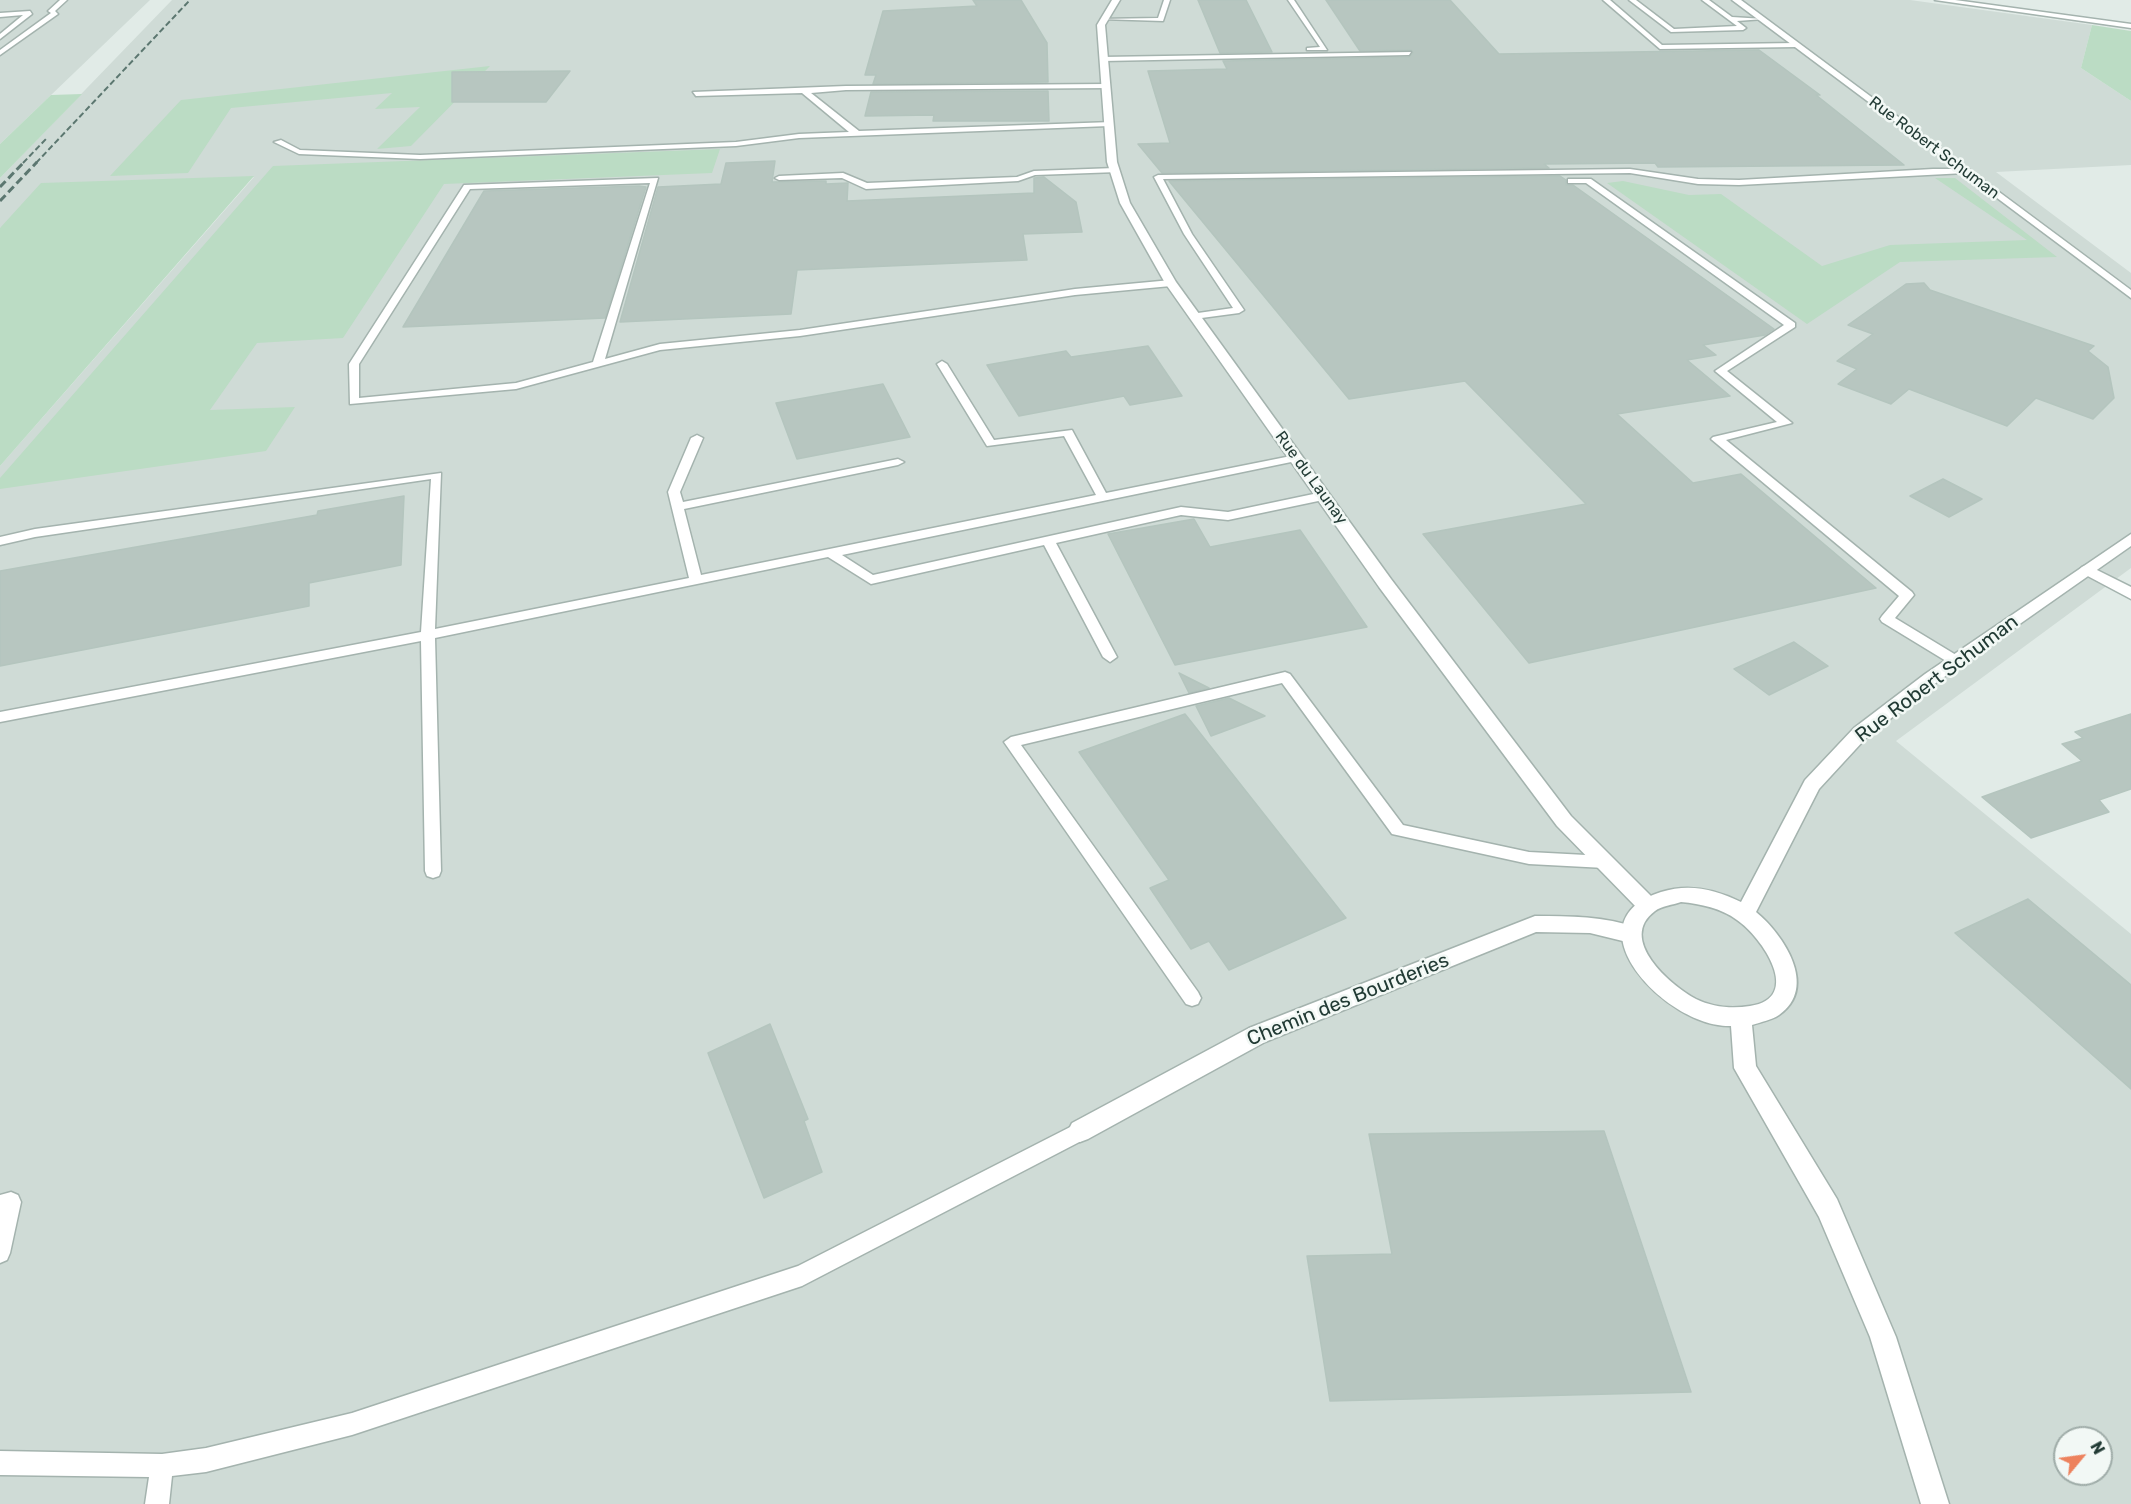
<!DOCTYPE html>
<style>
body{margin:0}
#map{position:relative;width:2131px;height:1504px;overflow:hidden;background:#e1ebe7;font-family:Rubik,sans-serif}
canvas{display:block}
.north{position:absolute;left:2053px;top:1426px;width:60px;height:60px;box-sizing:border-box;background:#f2f8f5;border:2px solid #9faca8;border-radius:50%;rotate:61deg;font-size:16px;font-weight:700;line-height:24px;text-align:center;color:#223b35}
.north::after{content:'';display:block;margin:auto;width:21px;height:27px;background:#ed825d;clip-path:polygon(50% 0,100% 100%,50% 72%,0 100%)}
</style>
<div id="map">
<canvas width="2131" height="1504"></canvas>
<div class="north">N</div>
</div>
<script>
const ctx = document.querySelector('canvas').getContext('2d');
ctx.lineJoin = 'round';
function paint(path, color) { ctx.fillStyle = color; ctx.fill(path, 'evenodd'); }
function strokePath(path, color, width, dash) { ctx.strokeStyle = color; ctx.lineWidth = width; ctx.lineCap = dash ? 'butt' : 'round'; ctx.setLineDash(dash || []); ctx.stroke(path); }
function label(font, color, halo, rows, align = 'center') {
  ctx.font = font + ' Rubik,sans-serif'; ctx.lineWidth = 5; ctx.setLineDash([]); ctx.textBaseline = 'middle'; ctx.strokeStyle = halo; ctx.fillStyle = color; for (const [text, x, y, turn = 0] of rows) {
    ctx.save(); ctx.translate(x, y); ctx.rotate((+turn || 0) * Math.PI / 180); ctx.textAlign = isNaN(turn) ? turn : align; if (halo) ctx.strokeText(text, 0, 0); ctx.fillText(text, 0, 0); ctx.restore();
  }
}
paint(new Path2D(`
 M0 0H150L0 144Z
 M172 0H1910L2092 25 2081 68 2131 101V165L1996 172 2131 273V568L1896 741 2131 934V1504H0V466L254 177 0 228V178ZM2065 1438H2101V1474H2065Z`), '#cfdbd6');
paint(new Path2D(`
 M2092 25 2131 31V101L2081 68Z
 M490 66 411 146 377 149 420 107 375 109 392 93 231 108 188 173 110 176 181 100Z
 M82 94 0 178V144L51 95Z
 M720 149 712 173 444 184 343 338 257 343 210 410 295 407 266 451 0 489V478L273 166Z
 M254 176 0 466V228L41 183Z
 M1935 178H1955L2057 257 1900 262 1807 324 1607 183 1623 181 1689 195 1721 194 1822 266 1890 245 2027 240Z`), '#bbdcc4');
const building = new Path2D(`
 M973 0H1021L1047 43 1048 82 873 84 876 75H865L883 11 977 6Z
 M1198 0H1246L1272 52 1220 53Z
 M1326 0H1450L1499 54 1759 50 1820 95H1816L1904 165 1658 167 1655 163 1544 164 1549 168 1162 173 1138 144 1170 143 1148 71 1227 69 1223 61 1409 57 1413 53 1411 50 1360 51Z
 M570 71 546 102H452V72Z
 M1048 91 1049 121H933L934 115 865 116 871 92Z
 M775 161 772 182 826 181V184L848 183 847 201 1034 193V178L1044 177 1076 202 1082 232 1023 234 1027 260 797 270 791 314 620 322 658 187 721 184 726 163Z
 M1560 176 1566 180V185H1573L1774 329 1765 335 1703 345 1716 355 1687 360 1730 396 1617 414 1693 483 1741 474 1876 588 1529 663 1423 534 1586 504 1465 381 1349 399 1169 181Z
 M639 186 646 187 605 318 403 327 484 191Z
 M1924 283 1930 290 2094 346 2088 351 2108 367 2114 398 2093 419 2036 398 2007 426 1909 389 1891 404 1838 384 1857 369 1837 361 1873 334 1848 325 1906 284Z
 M1148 346 1182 396 1130 405 1124 396 1019 416 987 365 1066 351 1071 357Z
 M883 384 910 437 797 459 776 403Z
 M1943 479 1982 499 1949 517 1910 496Z
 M404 496 401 565 309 583V606L0 666V571L317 515 318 511Z
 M1194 519 1210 547 1300 530 1367 627 1175 665 1108 534Z
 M1794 642 1828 666 1769 695 1734 669Z
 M1179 673 1209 688 1189 693Z
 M1229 698 1265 716 1211 736 1196 706Z
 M1185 714 1346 918 1229 970 1209 941 1191 949 1150 888 1169 880 1079 752Z
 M2131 714V789L2099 800 2109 812 2031 838 1982 797 2082 761 2062 744 2083 738 2075 732Z
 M2028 899 2131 985V1089L1955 933Z
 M770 1024 808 1119 804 1121 822 1172 764 1198 708 1053Z
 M1604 1131 1691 1392 1330 1401 1307 1256 1392 1254 1369 1134Z`);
paint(building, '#b7c6c0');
strokePath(building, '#b4c5be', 1.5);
const service = new Path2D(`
 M60 0H67L55 11 58 14 0 55V50L51 13 48 11Z
 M1164 0H1170L1163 21 1101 19 1158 18Z
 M1288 0H1294L1327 50H1307V48L1320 47Z
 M1603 0H1610L1662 45 1796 43 1799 45 1796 47 1660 49Z
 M1629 0H1636L1674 29 1737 26 1702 0H1709L1732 17 1764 19 1737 21 1746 28 1743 30 1671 32Z
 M30 11 32 14 0 39V34L23 15 0 17V13Z
 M1411 52 1409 55 1103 61 1100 59 1103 57Z
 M1106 84 1109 88 846 90 811 93 859 131 1112 122 1109 126 799 138 736 146 420 159 299 154 274 142 281 140 300 150 420 155 736 142 799 134 849 132 802 93 696 96 693 92 846 86Z
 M1115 168 1119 170 1118 172 1035 175 1018 181 866 189 842 178 779 180 775 178 779 176 843 173 867 183 1017 177 1034 171Z
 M1630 169 1698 179 1739 180 1933 169H1965L1969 171 1965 173 1739 185 1698 184 1630 173 1163 179 1192 234 1244 310 1239 313 1194 319 1191 318V314L1233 308 1184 234 1154 177 1158 175Z
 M658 178 605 359 660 344 800 330 1075 289 1171 280 1176 283 1171 286 1075 295 800 336 660 350 516 389 350 404 349 364 464 185ZM650 183 593 362 516 383 359 398V364L470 189Z
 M1568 179H1591L1795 323V327L1727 371 1792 423 1726 440 1912 592 1914 595 1895 618 1961 658 1963 661 1961 664H1951L1882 622 1880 619 1882 616 1899 596 1711 439 1713 437 1777 422 1715 371 1784 325 1586 183H1568Z
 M942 361 947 364 994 440 1072 430 1106 493 1296 455 1302 458 1296 461 842 555 873 575 1181 507 1228 512 1323 492 1329 496 1323 500 1228 520 1181 515 1056 543 1117 657 1110 662 1103 657 1044 545 871 584 828 557 435 638 441 871 439 876 433 878 427 876 425 871 421 641 0 722V712L421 632 431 479 35 537 0 545V537L35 529 441 473 435 629 689 578 668 492 691 438 697 435 703 438 680 492 683 502 898 459 904 462 898 465 684 509 701 575 1096 495 1064 436 987 446 937 364Z
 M1285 672 1290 674 1403 825 1529 852 1605 856 1611 857 1613 862 1611 867 1605 868 1529 864 1392 834 1282 683 1021 745 1198 992 1201 998 1198 1004 1192 1006 1186 1004 1004 742 1011 737Z
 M1080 1122 1087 1124 1090 1131 1087 1138 802 1286 352 1435 206 1472 172 1476 169 1504H145L149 1477 0 1475V1451L162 1454 206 1448 352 1413 798 1266Z
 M11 1192 18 1195 21 1202 10 1253 7 1260 0 1263V1195Z`);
const minor = new Path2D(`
 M1112 0H1120L1105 25 1117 162 1130 203 1176 282 1391 579 1571 816 1653 898 1656 904 1653 910 1646 912 1639 910 1557 826 1379 587 1165 283 1120 203 1107 162 1097 25Z
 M2087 565 2131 587V599L2082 573 2079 570 2082 567Z
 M1535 916C1570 916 1604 916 1638 928L1641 934 1638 940 1631 943 1590 933 1536 932 1265 1042 1088 1139 1080 1142 1072 1139 1068 1131 1072 1123 1249 1028Z`);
const tertiary = new Path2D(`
 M1732 0H1741L2131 290V298Z
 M1935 0H1955L2131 24V28Z
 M2131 534V546L1937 682 1866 738 1819 789 1756 912C1783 934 1819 987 1779 1015 1772 1020 1761 1022 1752 1025L1756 1066 1837 1199 1896 1337 1949 1504H1921L1870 1337 1819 1217 1734 1068 1731 1026C1667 1028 1566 922 1661 892 1689 883 1715 889 1741 902L1805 780 1854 728 1925 674ZM1681 902C1701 904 1721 908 1737 920 1762 937 1804 998 1750 1006 1732 1009 1712 1007 1696 999 1670 985 1617 939 1655 911 1661 906 1673 905 1681 902Z`);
strokePath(service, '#a4b3ae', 3);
strokePath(minor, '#a4b3ae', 3);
strokePath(tertiary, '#a4b3ae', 3);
paint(service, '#fff');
paint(minor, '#fff');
paint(tertiary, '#fff');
strokePath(new Path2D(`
 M23 163 46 139
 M36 163 190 0`), '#5c7770', 2, [6, 3]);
strokePath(new Path2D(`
 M0 187 24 162
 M0 201 37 162`), '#5c7770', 3, [8, 4]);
label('16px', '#223b35', '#f2f8f5', [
 ["Rue Robert Schuman",1934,148,37],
 ["Rue du Launay",1311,478,54]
]);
label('20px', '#223b35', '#f2f8f5', [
 ["Rue Robert Schuman",1937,679,-37],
 ["Chemin des Bourderies",1348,1000,-22]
]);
</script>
